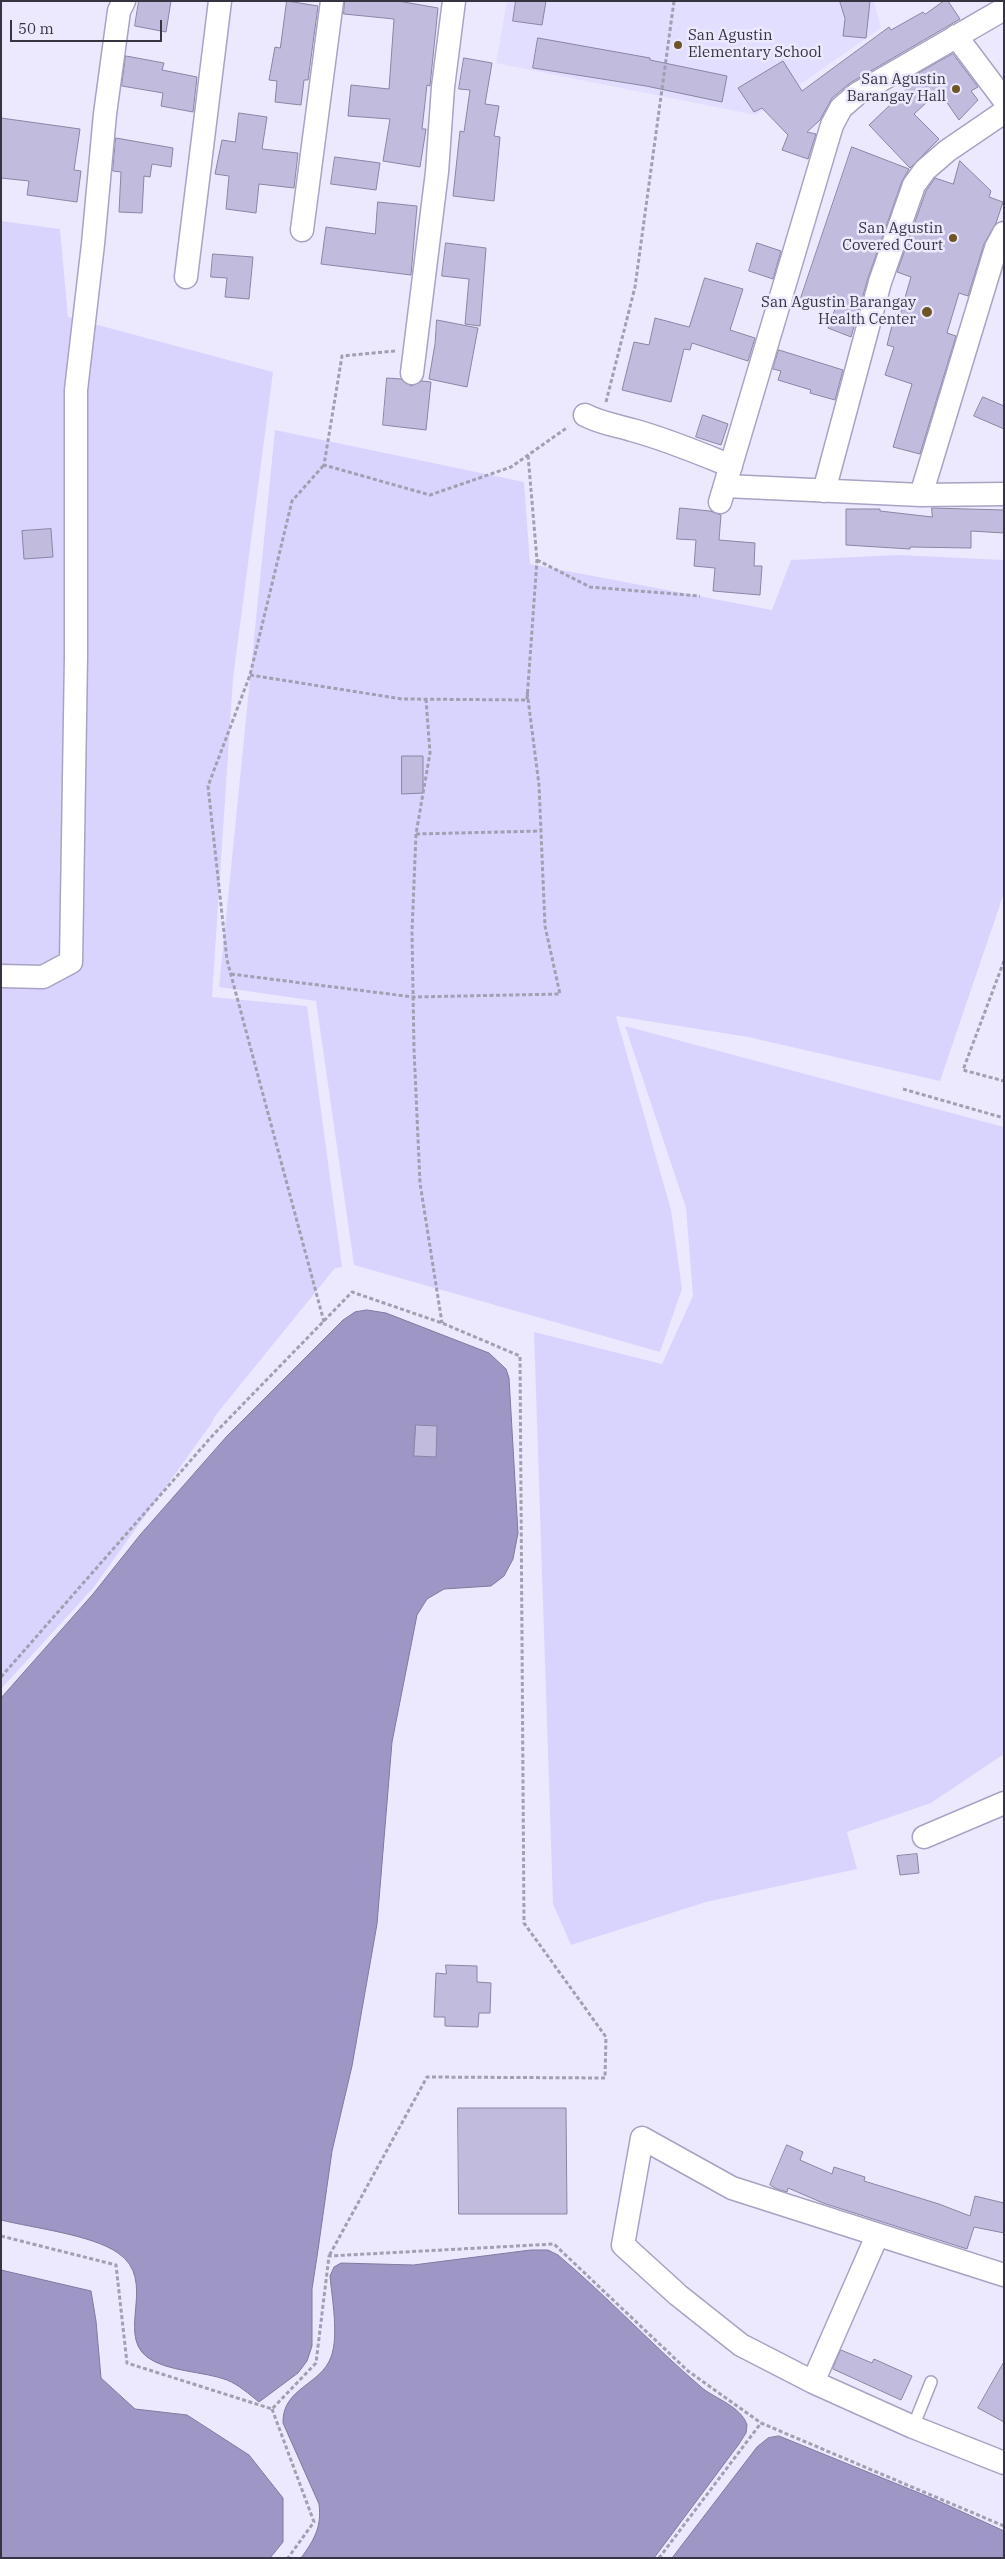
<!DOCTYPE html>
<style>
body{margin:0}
#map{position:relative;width:1005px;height:2559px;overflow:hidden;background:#ece9fe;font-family:"IBM Plex Serif",serif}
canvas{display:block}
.frame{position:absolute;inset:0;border:2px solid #363441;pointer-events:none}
.scale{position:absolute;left:10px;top:20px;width:152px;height:22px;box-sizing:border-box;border:2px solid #363441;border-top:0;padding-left:6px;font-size:15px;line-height:18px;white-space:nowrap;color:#363441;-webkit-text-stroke:4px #ece9fe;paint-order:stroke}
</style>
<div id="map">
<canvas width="1005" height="2559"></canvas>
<div class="frame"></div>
<div class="scale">50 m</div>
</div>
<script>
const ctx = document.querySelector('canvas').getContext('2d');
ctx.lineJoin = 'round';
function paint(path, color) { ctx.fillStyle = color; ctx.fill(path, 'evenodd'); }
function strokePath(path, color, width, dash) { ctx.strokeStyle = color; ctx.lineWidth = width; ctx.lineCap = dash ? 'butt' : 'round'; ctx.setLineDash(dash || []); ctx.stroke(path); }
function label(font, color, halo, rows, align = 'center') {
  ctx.font = font + ' "IBM Plex Serif",serif'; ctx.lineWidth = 5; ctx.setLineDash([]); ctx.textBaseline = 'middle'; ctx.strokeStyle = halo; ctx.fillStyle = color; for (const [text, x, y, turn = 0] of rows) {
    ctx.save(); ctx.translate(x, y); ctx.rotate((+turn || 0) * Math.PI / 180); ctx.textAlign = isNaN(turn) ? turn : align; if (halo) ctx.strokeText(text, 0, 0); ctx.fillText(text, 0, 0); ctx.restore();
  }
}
paint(new Path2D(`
 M507 1H874L881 28 756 115 496 63Z`), '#e2deff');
paint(new Path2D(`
 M1 221 60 229 68 317 273 372 233 679 212 997 307 1006 342 1267 335 1268 215 1416 211 1424 94 1587 1 1689Z
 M275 430 524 482 530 564 772 610 791 560 898 555 1004 560V893L940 1081 748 1037 616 1016 671 1210 682 1289 660 1352 354 1265 316 1001 219 987Z
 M625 1026 1004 1127V1754L931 1803 847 1832 857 1869 706 1902 571 1945 553 1904 534 1332 662 1364 693 1296 686 1208Z`), '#d9d4fe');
const water = new Path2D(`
 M367 1310 386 1313 489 1353 506 1369 509 1378 518 1533 513 1559 504 1576 491 1586 444 1589 427 1599 417 1615 392 1742 377 1924 352 2066 332 2151 318 2250 312 2289V2346L307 2361 298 2373 259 2402C249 2394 239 2385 227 2380 203 2371 167 2372 147 2357 116 2333 158 2280 118 2253 93 2235 33 2228 1 2220V1698L93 1594 140 1535 227 1436 343 1320 355 1312Z
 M531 2250H548L558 2255C608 2297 652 2345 701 2387 715 2399 741 2406 747 2425L746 2433 739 2444 654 2558H301C314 2540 322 2527 319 2504L283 2423C282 2388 321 2385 331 2357 339 2336 332 2298 330 2276L334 2267 341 2263 413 2265Z
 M1 2270 91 2291 96 2321 101 2378 135 2409 187 2415 249 2455 283 2498V2542L270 2558H1Z
 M779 2436 934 2499 1004 2531V2558H672L757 2447 768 2438Z`);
paint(water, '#9e97c6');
strokePath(water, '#7f799e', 1);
const building = new Path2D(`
 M139 1H171L166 32 135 26Z
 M287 1 318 6 308 80H304L301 105 275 102 277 81 269 80 275 47 280 48Z
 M345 1H398L438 8 430 86 427 85 422 129H426L420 167 383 161 390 119 348 116 351 85 389 89 394 19 344 14Z
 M516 1H546L542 25 513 21Z
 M840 1H870L866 38 843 36 845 19Z
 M944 1H948L960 19 850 83 832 98 820 120 807 132 816 134 808 159 782 150 788 135 762 108 754 112 738 88 783 61 802 91 889 27 891 30 923 12 925 14Z
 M538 38 650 58V60L727 76 722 102 646 86 533 68Z
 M953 54 978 87 971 91 978 100 959 120 939 91 914 114 939 139 910 168 869 125 911 85 907 80Z
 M126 56 164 63 162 70 197 77 193 112 161 106 163 93 122 86Z
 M464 58 492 63 485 104 499 106 494 136 500 137 494 201 453 196 460 131 464 132 470 90 459 89Z
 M239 113 267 117 262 149 298 153 294 188 259 184 256 213 226 209 229 176 215 174 222 140 235 142Z
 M1 118 80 129 74 170 81 171 77 202 27 195 29 181 1 178Z
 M116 138 173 148 171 167 152 164 150 177 144 176 142 213 119 212 121 172 113 171Z
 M852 147 909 169 902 181 868 278 851 337 828 328 835 309 801 298Z
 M335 157 380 163 376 190 331 184Z
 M960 161 991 191 989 197 1003 202 996 223 984 244 968 296 959 293 947 333 956 336 920 454 893 447 912 384 885 375 894 347 887 345 895 314 900 315 911 277 897 272 926 191 935 178 953 184Z
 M378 202 417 206 411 275 321 264 326 227 375 234Z
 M446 243 486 248 480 326 465 324 469 279 442 276Z
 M757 243 781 251 773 279 749 271Z
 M213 254 253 257 249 299 225 297 227 278 211 277Z
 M705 278 743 289 730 330 755 338 748 361 692 343 690 350 684 349 671 402 622 390 634 342 649 345 655 318 689 327Z
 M437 320 478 328 467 387 429 379 435 344Z
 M779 350 843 370 835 400 810 393 811 390 778 380 781 371 773 369Z
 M387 378 401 379 411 386 422 381 431 382 426 430 383 425Z
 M983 397 1004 406V429L974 416Z
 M703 415 728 424 721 445 696 437Z
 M680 508 710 511 721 515 719 540 755 543 754 566H762L760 595 713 591 715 568 694 566 696 540 677 539Z
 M932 508 1004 510V533L971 531V548L910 547V549L846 545V509H880V511L932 517Z
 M51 529 53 557 24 559 22 531Z
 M402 756H423V793L402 794Z
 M416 1425 437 1426 436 1457 414 1456Z
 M917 1854 919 1873 900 1875 897 1856Z
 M446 1965 477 1966V1982L491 1983 490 2013H479L478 2027 445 2026V2017H434L436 1973 446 1974Z
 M458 2108H566L567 2214H459Z
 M787 2145 803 2152 800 2160 832 2174 834 2167 865 2177 864 2181 939 2204 970 2216 975 2196 1004 2203V2233L974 2227 967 2249 823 2203 788 2188 787 2192 777 2189 770 2185Z
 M841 2350 872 2363 874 2359 912 2376 901 2400 833 2369Z
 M1004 2362V2422L978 2408Z`);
paint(building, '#c1bcdd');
strokePath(building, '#8985a4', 1);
const service = new Path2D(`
 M913 2427 931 2382`);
const minor = new Path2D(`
 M956 36 1004 100
 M302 230 332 1
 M186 277 220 1
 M412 373 437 172 443 87 454 1
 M585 415C600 423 615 425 632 430 666 439 699 453 731 466
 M725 486 921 495 1004 494
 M824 491 880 282 914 185 925 170 947 151 1004 112
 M921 495 996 248 1004 233
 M720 502 832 125 841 108 857 94 1004 9
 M1 976 43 977 71 962 76 656V390L93 244 105 114 119 11 124 1
 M924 1837 1004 1803
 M1004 2275 732 2188 642 2138 623 2245 678 2295 741 2345 813 2382 913 2427 1004 2463
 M813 2382 877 2236`);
strokePath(service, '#a7a3c3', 14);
strokePath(minor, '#a7a3c3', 25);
strokePath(new Path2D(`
 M395 351 342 356 324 465 430 495 511 467 568 427
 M606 402 635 287 674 1
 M537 560 590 587 700 596
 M250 675 402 699 527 700 537 560 528 455
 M426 699 430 753 416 834 412 932 414 1049 420 1183 442 1323
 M416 834 541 831
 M1004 961 963 1070 1004 1081
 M231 974 413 997 560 994 545 926 539 785 527 691
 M903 1089 1004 1118
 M324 1322 227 960 208 786 250 675 292 501 324 465
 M1 1677 213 1435 352 1292 442 1323 520 1356 524 1923 606 2037 605 2078 427 2077 329 2256
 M1 2236 116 2265 127 2363 272 2409 316 2363 329 2256 554 2244 688 2371 761 2423 1004 2526
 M272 2409 314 2522 288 2558
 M659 2558 761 2423`), '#a19fb1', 3, [4, 2.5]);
strokePath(service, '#fff', 11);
strokePath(minor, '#fff', 22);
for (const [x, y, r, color] of [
 [678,45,5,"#6e5526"],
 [956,89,5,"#6e5526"],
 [953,238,5,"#6e5526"],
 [927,312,6,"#6e5526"]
]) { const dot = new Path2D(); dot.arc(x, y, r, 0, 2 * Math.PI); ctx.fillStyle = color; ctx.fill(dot); strokePath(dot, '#ece9fe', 2); }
label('15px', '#363441', '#ece9fe', [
 ["San Agustin",688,36,"left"],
 ["Elementary School",688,53,"left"],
 ["San Agustin",946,80],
 ["Barangay Hall",946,97],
 ["San Agustin",943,229],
 ["Covered Court",943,246],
 ["San Agustin Barangay",916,303],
 ["Health Center",916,320]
], 'right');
</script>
